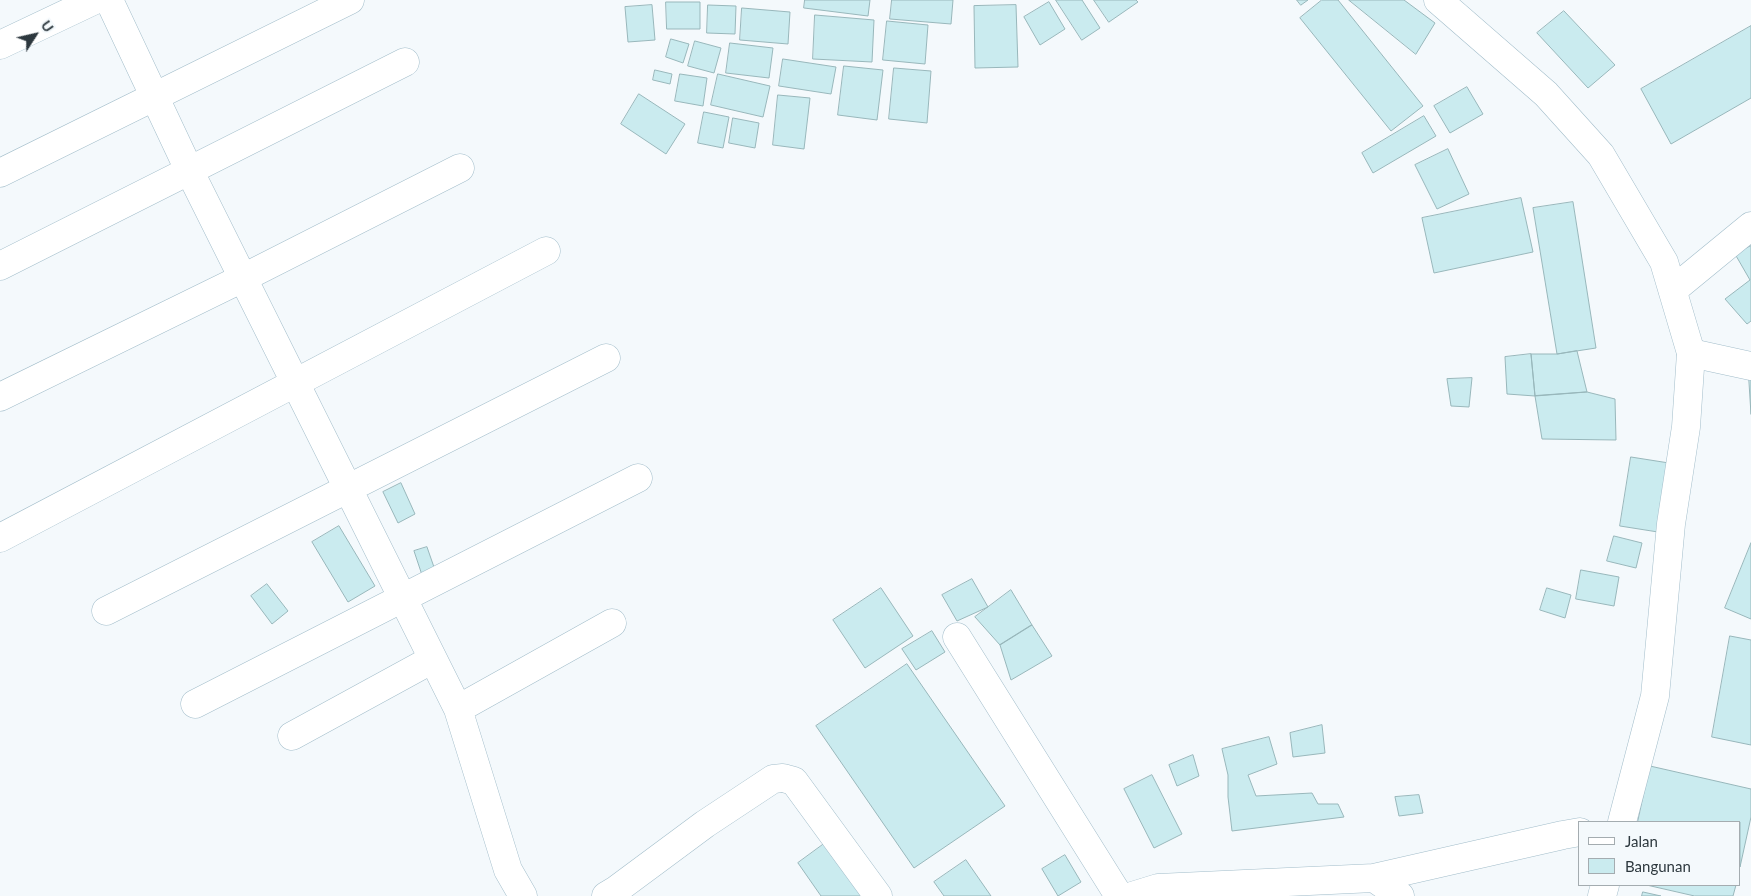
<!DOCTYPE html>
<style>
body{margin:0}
#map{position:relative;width:1751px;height:896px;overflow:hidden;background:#f4f9fc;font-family:Lato,sans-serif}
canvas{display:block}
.legend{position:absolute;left:1578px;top:821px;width:162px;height:65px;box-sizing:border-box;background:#f4f9fc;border:1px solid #a4acb0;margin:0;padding:6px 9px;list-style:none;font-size:15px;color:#2d383e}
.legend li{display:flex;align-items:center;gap:10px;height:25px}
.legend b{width:25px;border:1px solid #a4acb0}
.north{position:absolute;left:10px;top:10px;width:50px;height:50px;-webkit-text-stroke:4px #f4f9fc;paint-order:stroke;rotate:55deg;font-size:14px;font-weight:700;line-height:20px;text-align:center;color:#2d383e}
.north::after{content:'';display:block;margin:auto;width:18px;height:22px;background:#2d383e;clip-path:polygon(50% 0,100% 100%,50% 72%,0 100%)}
</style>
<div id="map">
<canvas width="1751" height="896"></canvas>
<ul class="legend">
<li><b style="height:6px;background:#fff"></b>Jalan</li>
<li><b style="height:14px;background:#caebef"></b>Bangunan</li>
</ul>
<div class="north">U</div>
</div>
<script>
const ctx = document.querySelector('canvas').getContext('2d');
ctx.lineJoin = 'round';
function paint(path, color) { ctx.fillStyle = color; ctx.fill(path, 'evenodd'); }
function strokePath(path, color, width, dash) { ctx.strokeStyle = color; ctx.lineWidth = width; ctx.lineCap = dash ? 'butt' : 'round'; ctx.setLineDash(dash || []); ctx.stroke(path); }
const building = new Path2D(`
 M805 0H870L868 16 804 8Z
 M892 0H953L951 24 890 19Z
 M1056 0H1082L1100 28 1082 40Z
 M1094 0H1136L1138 2 1109 22Z
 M1297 0H1308L1301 5Z
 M1322 0H1338L1423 106 1391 131 1300 18Z
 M1349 0H1404L1435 23 1416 54Z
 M666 2H700V29H667Z
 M1049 2 1065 29 1040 45 1024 17Z
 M652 5 655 40 628 42 625 7Z
 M708 5 736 6 735 34 707 33Z
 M1016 5 1018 67 975 68 974 6Z
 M742 8 790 12 788 44 740 40Z
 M1564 11 1615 65 1588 88 1537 33Z
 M815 15 874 20 872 62 813 59Z
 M887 21 928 25 925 64 883 60Z
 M1751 26V98L1671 144 1641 89Z
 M671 39 689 44 683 63 666 57Z
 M695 41 721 48 714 73 688 66Z
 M730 43 773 48 769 78 726 73Z
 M783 59 836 67 831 94 779 86Z
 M844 66 883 70 877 120 838 115Z
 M894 68 931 71 927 123 889 119Z
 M655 70 672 74 670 84 653 80Z
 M680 74 707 78 703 106 675 101Z
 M718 74 770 86 763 117 711 105Z
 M1467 87 1483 114 1450 133 1434 106Z
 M639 94 685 124 666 154 621 124Z
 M778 95 810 98 804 149 773 145Z
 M704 112 729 117 723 148 698 143Z
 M1424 116 1436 136 1373 173 1362 153Z
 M733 118 759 123 755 148 729 143Z
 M1448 149 1469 194 1437 209 1415 165Z
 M1521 198 1533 252 1434 273 1422 218Z
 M1573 202 1596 348 1557 354 1533 208Z
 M1751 246V321L1747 324 1725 299 1750 280 1735 254Z
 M1577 351 1587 392 1535 396 1531 354H1557Z
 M1531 354 1535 396 1507 394 1505 357Z
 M1749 376H1751V414Z
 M1472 378 1469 407 1451 406 1447 379Z
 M1587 392 1615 399 1616 440 1542 439 1535 396Z
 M1631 457 1669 463 1658 532 1620 526Z
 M401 483 415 514 398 523 383 492Z
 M339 526 375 586 348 602 312 542Z
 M1614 536 1642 543 1636 568 1607 561Z
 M1751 543V619L1725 608Z
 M427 547 435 570 422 575 414 551Z
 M1581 570 1619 577 1614 606 1576 599Z
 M972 579 988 607 957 621 942 595Z
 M267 584 288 611 272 624 251 596Z
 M881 588 913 636 865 668 833 620Z
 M1547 588 1571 595 1565 618 1540 610Z
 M1011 590 1032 625 1000 645 975 617Z
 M1032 625 1052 656 1011 680 1000 645Z
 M932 631 945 652 916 670 902 649Z
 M1730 636 1751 640V745L1712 737Z
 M907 664 1005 806 914 868 816 726Z
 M1322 725 1325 753 1293 757 1290 733Z
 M1269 737 1277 764 1248 775 1256 796 1312 793 1318 804H1338L1344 817 1232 831 1228 797V775L1222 749Z
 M1193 755 1199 776 1177 786 1169 765Z
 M1650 766 1751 789V817L1740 867V822H1638Z
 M1152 775 1182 834 1154 848 1124 789Z
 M1419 795 1423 813 1399 816 1395 797Z
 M828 841 867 896H821L798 863Z
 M1065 855 1081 882 1058 896 1042 869Z
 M966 860 991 896H944L934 882Z
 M1647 885H1736L1733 896H1695Z
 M1643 892 1661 896H1642Z`);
paint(building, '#caebef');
strokePath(building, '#98b7bb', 1);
const minor = new Path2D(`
 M109 0 189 170 458 709 508 870 523 896
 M0 45 95 0
 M0 173 350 0
 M0 266 405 62
 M1673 290 1751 226
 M1691 353 1751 366
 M0 397 243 278 460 168
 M0 538 546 251
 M106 611 606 358
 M957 637 1119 896
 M195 704 638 478
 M458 709 612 623
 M292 736 433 659
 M1374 878 1400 896
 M606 896 616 890 705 824 773 779 783 778 794 781 878 896
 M1132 896 1158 888 1374 878 1563 835 1580 832`);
const highway = new Path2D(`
 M1438 0 1546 94 1601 155 1664 262 1691 353 1686 427 1671 524 1655 696 1622 822
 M1602 896 1605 885`);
strokePath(minor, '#a2bdca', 29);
strokePath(highway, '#a2bdca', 29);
strokePath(minor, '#fff', 28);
strokePath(highway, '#fff', 28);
</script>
